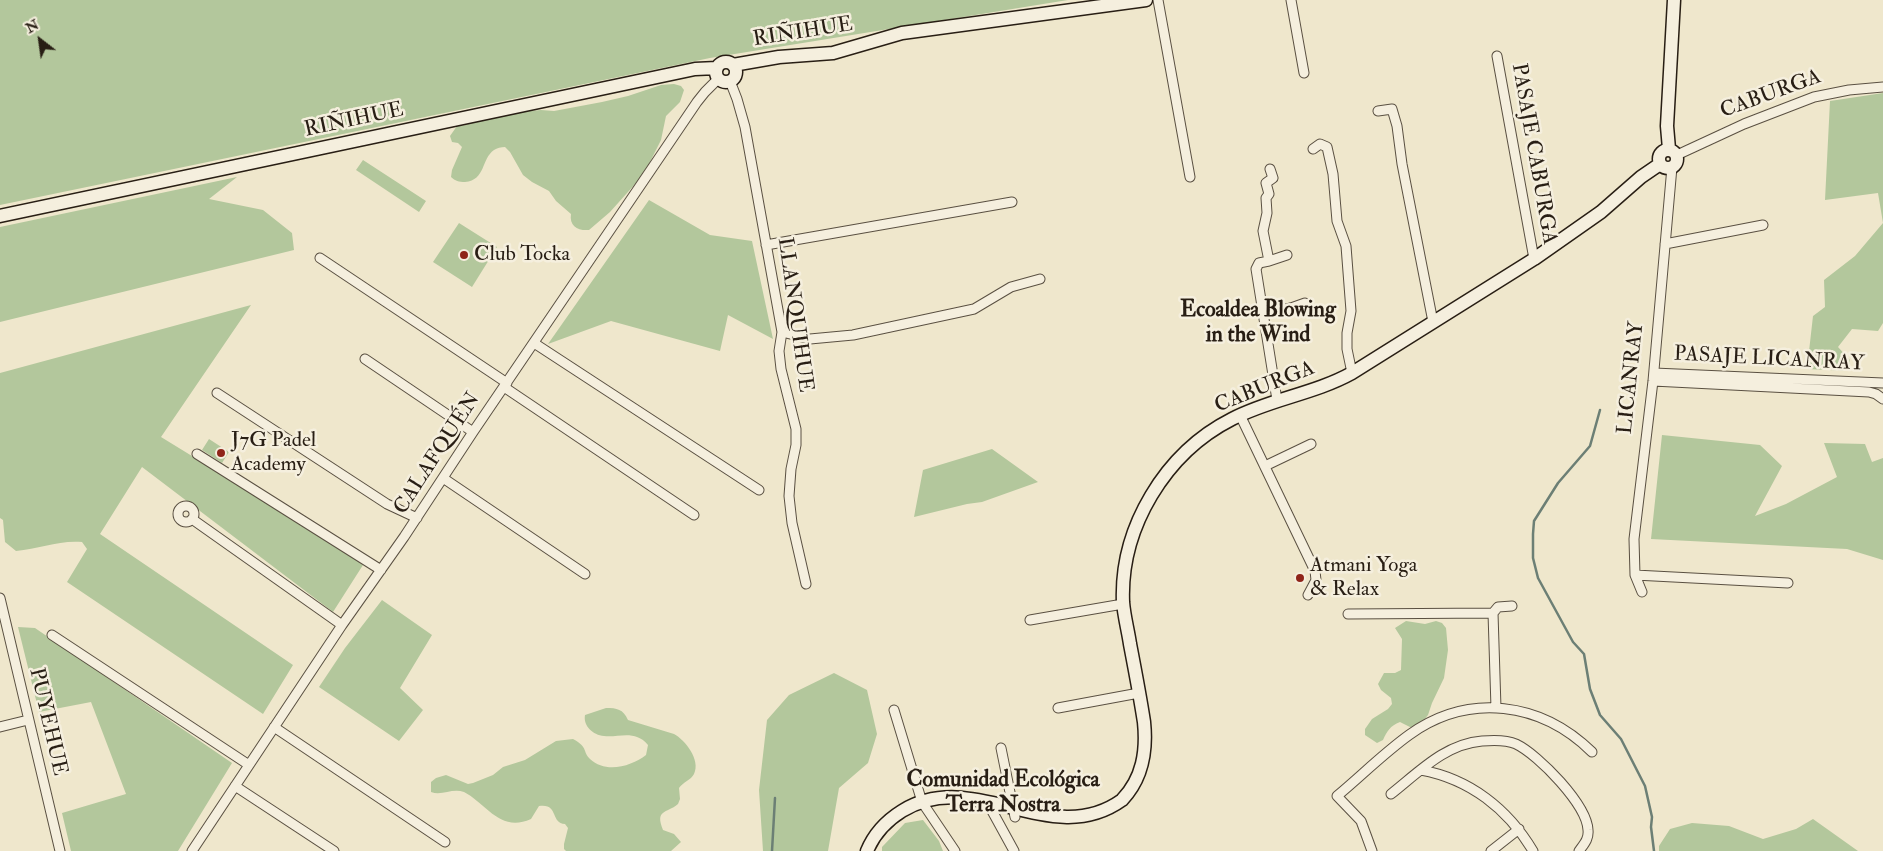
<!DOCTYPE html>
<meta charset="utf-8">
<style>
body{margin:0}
#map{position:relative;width:1883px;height:851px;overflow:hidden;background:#efe7cc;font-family:"IM FELL Double Pica",serif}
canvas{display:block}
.north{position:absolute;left:15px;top:15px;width:50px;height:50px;-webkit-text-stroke:4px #f5efde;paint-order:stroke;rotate:330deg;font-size:14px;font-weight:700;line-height:20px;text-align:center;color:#281e14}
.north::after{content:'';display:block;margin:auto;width:18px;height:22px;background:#281e14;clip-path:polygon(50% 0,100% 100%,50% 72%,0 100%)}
</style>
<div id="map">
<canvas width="1883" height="851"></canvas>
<div class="north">N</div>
</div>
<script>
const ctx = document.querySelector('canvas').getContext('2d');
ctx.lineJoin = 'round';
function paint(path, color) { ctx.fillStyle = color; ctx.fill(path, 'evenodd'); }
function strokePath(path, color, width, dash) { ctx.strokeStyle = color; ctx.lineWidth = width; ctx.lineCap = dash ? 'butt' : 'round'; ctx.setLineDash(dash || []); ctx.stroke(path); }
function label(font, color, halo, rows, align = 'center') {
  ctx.font = font + ' "IM FELL Double Pica",serif'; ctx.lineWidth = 5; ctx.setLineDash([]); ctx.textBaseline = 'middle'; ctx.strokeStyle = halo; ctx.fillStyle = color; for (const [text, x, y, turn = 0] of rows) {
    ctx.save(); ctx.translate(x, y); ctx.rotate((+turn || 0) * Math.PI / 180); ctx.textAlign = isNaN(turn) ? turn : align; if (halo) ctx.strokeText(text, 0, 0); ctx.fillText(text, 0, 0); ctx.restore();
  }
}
paint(new Path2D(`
 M0 0H1068L710 58 0 205Z
 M674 84 681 86 684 90 680 102 666 116 661 140 647 168 636 183 610 212 589 230C578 231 569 226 571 214L556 201 549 191 532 182 523 175 510 152 505 147C501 147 497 148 494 150 481 159 486 180 465 182 459 182 455 181 451 177L452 170 462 147 458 143 452 142 450 136 457 126 466 125 477 119 509 113 541 110 554 111 602 102 628 96 661 85Z
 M1883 93V323L1878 331 1852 329 1838 347 1850 360V371L1807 369 1813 316 1825 307 1824 280 1855 256 1883 223 1878 193 1825 200 1830 101Z
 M363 160 426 201 419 212 356 170Z
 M237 177 209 199 263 210 292 233 294 250 0 322V227Z
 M649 200 710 235 752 241 773 339 728 315 720 351 611 321 548 344Z
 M459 223 497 247 472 287 433 262Z
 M251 305 161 437 324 537 363 565 333 612 142 467 100 534 293 665 263 714 67 582 87 549 82 542C59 540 39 549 16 551L5 542 3 520 0 518V373Z
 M1662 435 1760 445 1782 466 1755 516 1786 504 1837 477 1824 443 1865 444 1872 462 1883 458V560L1847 549 1651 539Z
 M209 439 229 452 222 463 202 450Z
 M992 449 1038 482 982 502 967 504 914 517 923 470Z
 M382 600 432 635 400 688 423 710 399 741 319 687 345 648Z
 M1406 621 1425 624 1436 621 1442 623 1446 628 1448 650 1444 678 1432 703 1428 715 1423 721 1412 728 1400 722C1390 726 1387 731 1383 740L1377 743 1365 735V729L1372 719 1388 709 1392 704 1391 698 1381 690 1378 684 1384 673H1395L1401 670 1402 639 1395 628Z
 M18 627 35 628 232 763 178 851H71L62 813 126 794 91 702 39 712Z
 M834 673 867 690 877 734 868 763 839 788 828 851H763L759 790 767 720 789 695Z
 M606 708C617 708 623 709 628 720L674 734C685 740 701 760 694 774 691 780 683 782 679 788L680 799 678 804C666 814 655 809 663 830L674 834 681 842 671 851H566L564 849V844L568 828 565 824C550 823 559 803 539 806L531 819C500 833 487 804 464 792 452 788 442 796 431 792V782L436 778 446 775 468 784 473 783 493 775 503 767 525 760 556 741 573 739C589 748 582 751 590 759 606 774 632 766 646 755L648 745C635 729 618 738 604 736 593 735 583 726 585 715Z
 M1813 819 1858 851H1659V846L1670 829 1692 823 1729 826 1763 839 1796 829Z
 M923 820 939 841 943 851H882V847L905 823Z`), '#b3c79c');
strokePath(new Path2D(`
 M1600 410 1590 446 1558 483 1534 521 1533 534V558L1538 578 1573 642 1584 654 1590 689 1600 715 1621 739 1645 786 1652 817 1651 827 1654 851
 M772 851 775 798`), '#6c7f75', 2.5);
const street = new Path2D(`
 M1158 0 1190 177
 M1291 0 1304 73
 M1497 56 1534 259
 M730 81 737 99 745 127 782 332 779 351 781 369 796 429V445L791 469 789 496 792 523 806 584
 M1378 111 1392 109 1397 126 1402 164 1433 322
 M1313 149 1320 144 1327 147 1333 174 1337 221 1346 246 1351 311 1347 333V349L1352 373
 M1677 155 1744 124 1814 97 1849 90 1883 87
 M1270 169 1273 178 1266 183 1269 194 1266 198 1267 213 1263 231 1269 261 1259 263 1256 269 1277 400
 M1665 244 1763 225
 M766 245 1012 202
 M320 258 507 383
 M1269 261 1287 255
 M1263 314 1291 308 1305 303
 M782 332 810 339 853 335 974 309 1011 287 1040 279
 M534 343 759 490
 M365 359 473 432
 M1654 373 1883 383
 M1653 381 1869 392 1876 394 1883 399
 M504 387 694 515
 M217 393 387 504 417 518
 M1240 415 1315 571 1316 580 1308 595
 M197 454 381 570
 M1265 466 1311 444
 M443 478 585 574
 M178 514a8 8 0 1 1 16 0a8 8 0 1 1-16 0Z
 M192 519 342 625
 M1635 575 1788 583
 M1642 592 1635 575 1634 539 1653 381 1672 167
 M0 598 60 851
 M1348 614 1493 613
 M1030 620 1123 604
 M52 635 249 765
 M1058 708 1139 693
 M1496 708 1493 613 1498 607 1512 606
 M894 710 922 802 955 851
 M0 727 28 720
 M274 727 445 842
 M1001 748 1015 817
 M1421 770C1470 779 1508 809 1533 851
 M235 786 334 851
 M1391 794C1419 772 1445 744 1482 741 1493 740 1507 740 1516 744 1539 755 1587 805 1588 830 1589 839 1584 844 1579 851
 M991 809 1014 851
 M192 851 342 625 404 537 473 432 697 102 705 92 718 79
 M1372 851 1361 821 1337 796C1361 776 1384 753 1409 735 1469 692 1541 702 1592 752
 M1491 851 1519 829`);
const secondary = new Path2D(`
 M716 72a10 10 0 1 1 20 0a10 10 0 1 1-20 0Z
 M733 65 779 57 833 53 902 33 1146 0
 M1669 149 1667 126 1674 0
 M1659 159a9 9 0 1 1 18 0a9 9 0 1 1-18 0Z
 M0 216 695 69 717 68
 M867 851C874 834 886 821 902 811 975 766 1051 851 1122 800 1143 778 1147 751 1144 722 1140 696 1135 670 1130 644 1128 630 1124 616 1123 602 1120 528 1165 453 1232 419 1270 399 1314 394 1352 373L1534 259 1601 212 1641 177 1660 164`);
strokePath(street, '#5a5042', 11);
strokePath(secondary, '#281e14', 15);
strokePath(street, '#f5efde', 9);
strokePath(secondary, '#f5efde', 12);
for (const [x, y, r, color] of [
 [464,255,5,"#8f2418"],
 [221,453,5,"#8f2418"],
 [1300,578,5,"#8f2418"]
]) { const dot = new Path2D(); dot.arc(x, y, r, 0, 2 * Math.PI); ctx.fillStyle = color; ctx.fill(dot); strokePath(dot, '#f5efde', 2); }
label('21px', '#281e14', '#f5efde', [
 ["RIÑIHUE",803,33,-9],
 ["CABURGA",1771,95,-20],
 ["RIÑIHUE",354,121,-12],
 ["PASAJE CABURGA",1533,154,80],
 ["LLANQUIHUE",794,315,82],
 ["PASAJE LICANRAY",1769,360,3],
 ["LICANRAY",1632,378,-84],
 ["CABURGA",1265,388,-22],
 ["CALAFQUÉN",438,454,-57],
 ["PUYEHUE",47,722,77]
]);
label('21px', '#281e14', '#f5efde', [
 ["Club Tocka",474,255],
 ["J7G Padel",231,441],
 ["Academy",231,465],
 ["Atmani Yoga",1310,566],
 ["& Relax",1310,590]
], 'left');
label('bold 22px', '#281e14', '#f5efde', [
 ["Ecoaldea Blowing",1258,311],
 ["in the Wind",1258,336],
 ["Comunidad Ecológica",1003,781],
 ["Terra Nostra",1003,806]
]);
</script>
